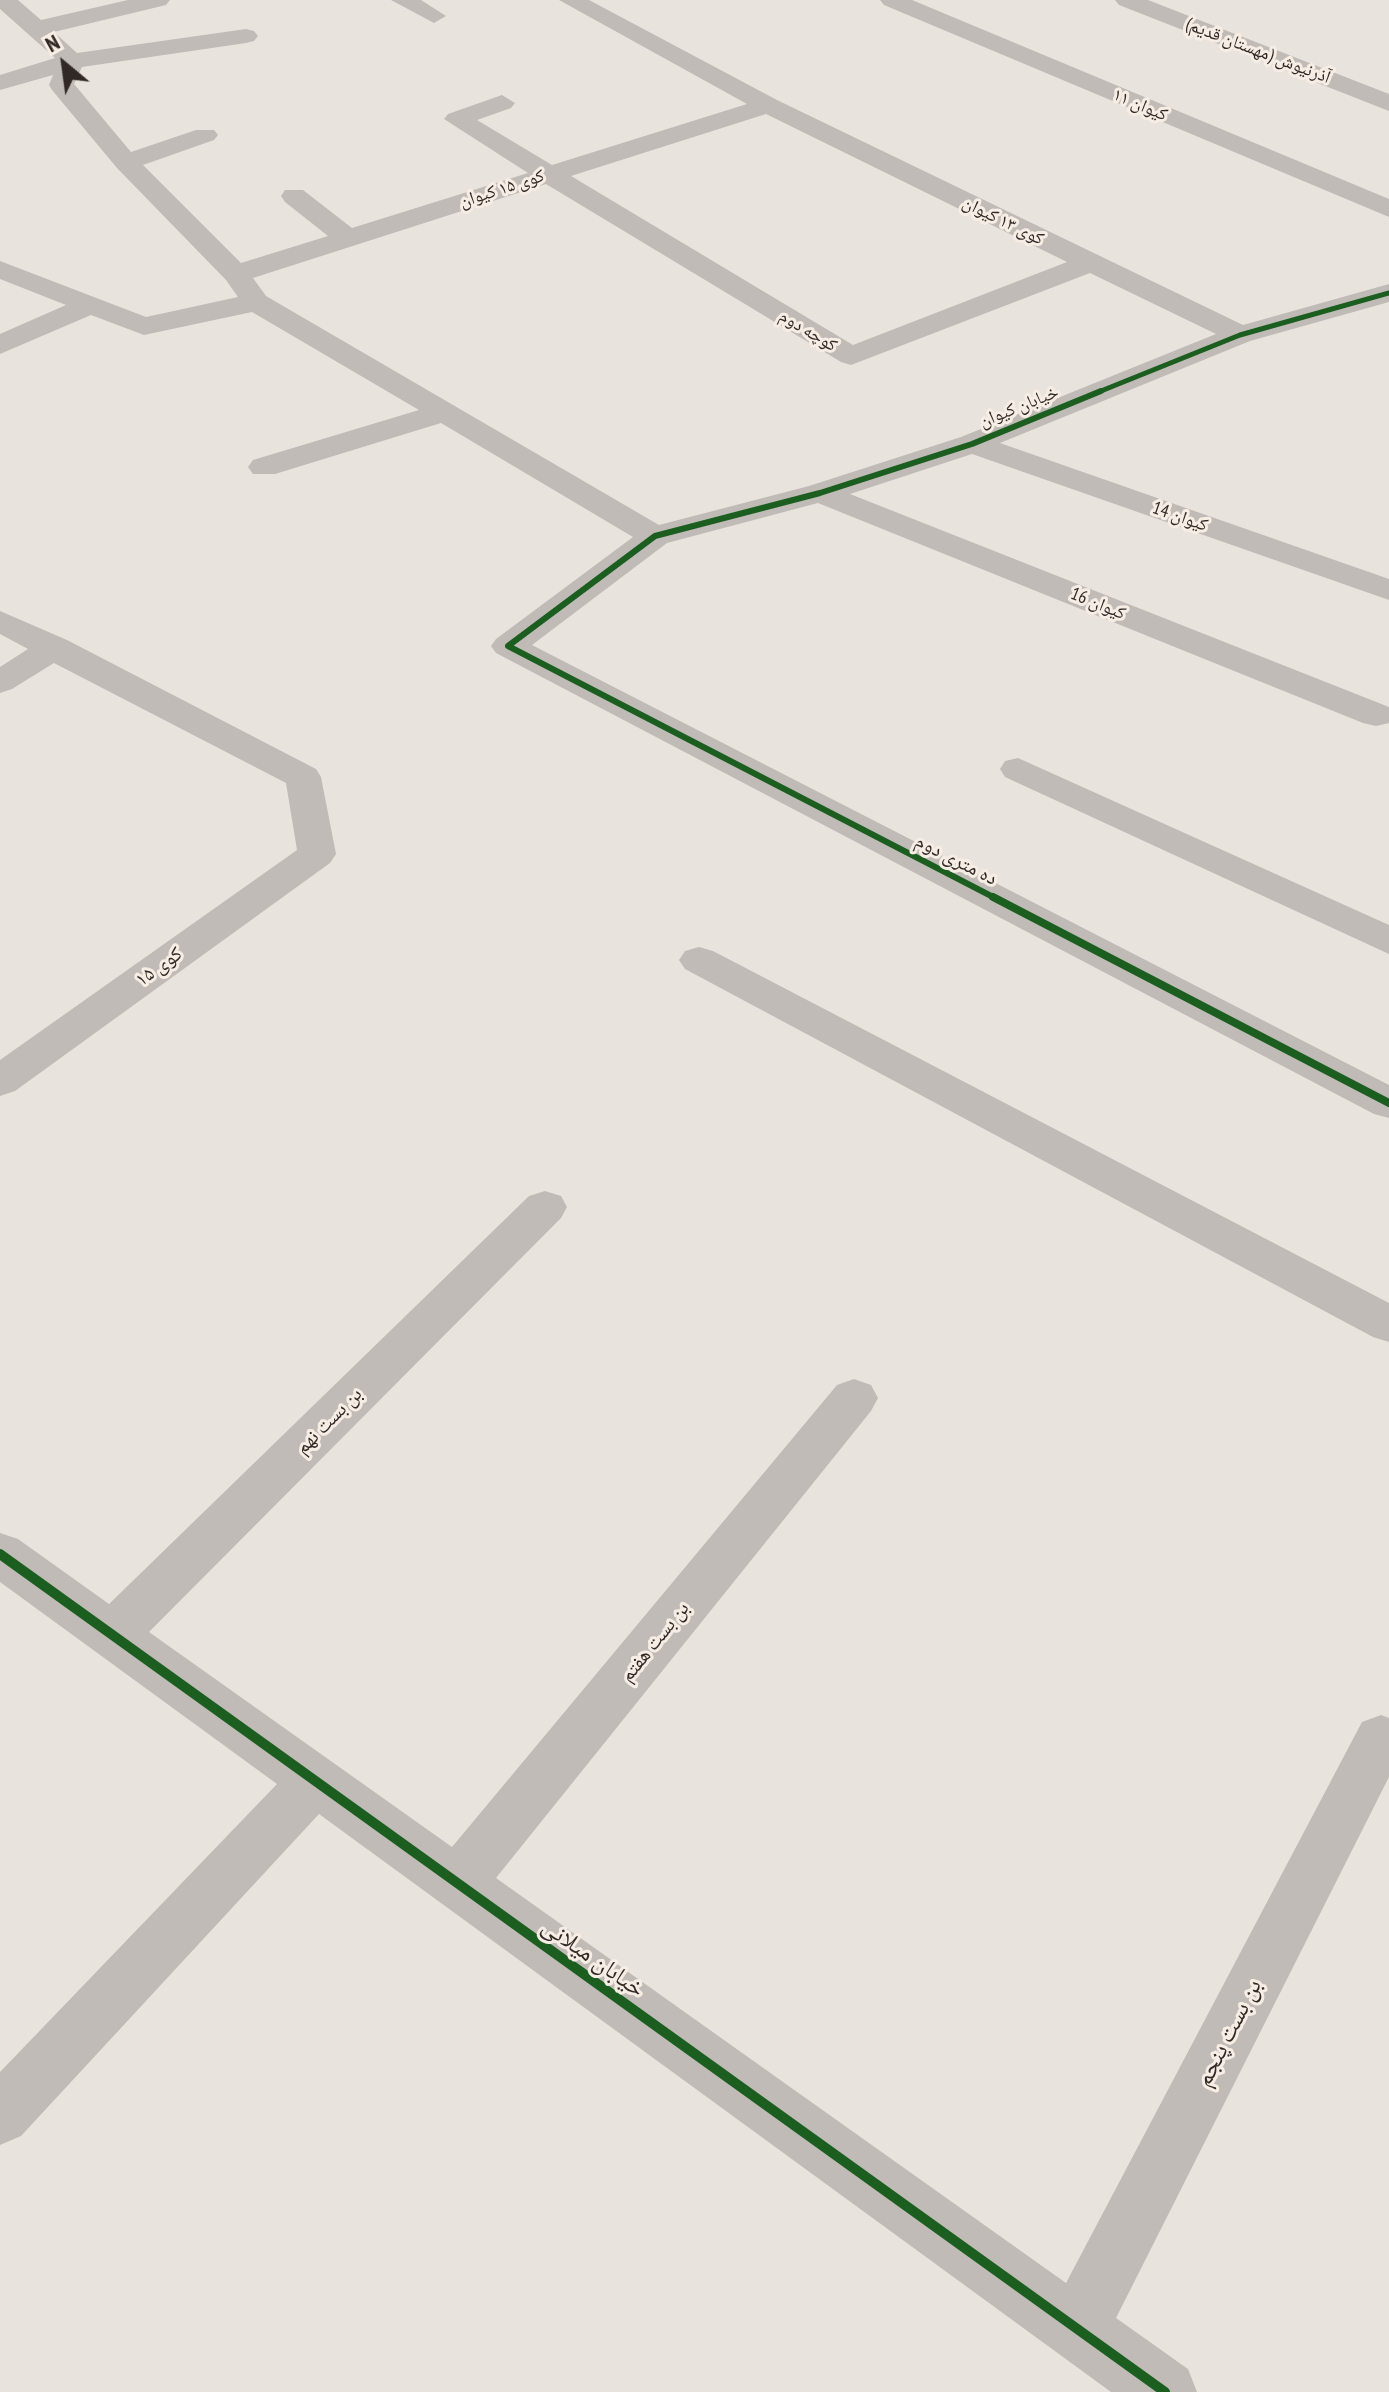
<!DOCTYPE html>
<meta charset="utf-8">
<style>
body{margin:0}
#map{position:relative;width:1389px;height:2392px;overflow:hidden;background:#e9e3de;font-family:"PT Sans Narrow",sans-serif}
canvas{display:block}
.north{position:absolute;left:24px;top:24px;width:80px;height:80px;-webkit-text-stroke:6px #f6ede4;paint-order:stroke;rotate:331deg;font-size:22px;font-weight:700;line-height:32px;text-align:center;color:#312926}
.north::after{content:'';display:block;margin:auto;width:28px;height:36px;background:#312926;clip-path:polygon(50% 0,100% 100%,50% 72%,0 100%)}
</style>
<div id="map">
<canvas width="1389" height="2392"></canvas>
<div class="north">N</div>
</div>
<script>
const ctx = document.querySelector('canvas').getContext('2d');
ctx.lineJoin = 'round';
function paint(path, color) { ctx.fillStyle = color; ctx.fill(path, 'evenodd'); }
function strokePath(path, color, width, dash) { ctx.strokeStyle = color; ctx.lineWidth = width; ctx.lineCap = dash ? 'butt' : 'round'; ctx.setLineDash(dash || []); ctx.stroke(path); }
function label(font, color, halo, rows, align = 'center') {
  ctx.font = font + ' "PT Sans Narrow","Noto Naskh Arabic",sans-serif'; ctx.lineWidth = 6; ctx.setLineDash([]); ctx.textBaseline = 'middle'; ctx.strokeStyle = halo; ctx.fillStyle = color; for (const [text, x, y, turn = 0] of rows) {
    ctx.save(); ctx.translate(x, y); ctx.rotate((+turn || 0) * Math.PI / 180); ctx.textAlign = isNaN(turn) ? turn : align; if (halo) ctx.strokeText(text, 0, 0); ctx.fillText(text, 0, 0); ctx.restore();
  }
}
paint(new Path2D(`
 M0 0H18L41 20 128 0H170L166 5 54 32 77 53 246 29 254 31 258 36 254 41 246 43 82 67 74 84 131 152 196 130H214L218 135 214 140 143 165 241 263 328 236 285 202 281 196 285 190H303L352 228 528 173 444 119 448 114 502 95 515 103 511 108 477 120 552 165 747 104 559 0H589L777 100 1243 325 1389 284V302L1250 341 1000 443 1389 579V600L972 454 850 494 1389 707V723L1376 726 1363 723 818 503 667 543 532 645 1389 1085V1118L1374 1114 496 653 491 646 496 639 633 537 441 423 275 474H253L248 467 253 460 419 410 252 312 144 335 91 315 0 354V334L66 305 0 279V261L146 317 238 297 226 280 117 168 52 90 49 85 53 75 0 90V75L55 58 0 9ZM766 114 1067 262 853 345 571 176ZM546 184 841 362 851 365 1090 273 1216 334 961 437 809 486 659 525 266 296 253 278Z
 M391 0H421L446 16 434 23Z
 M880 0H912L1389 199V217L884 5Z
 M1115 0H1148L1389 94V111L1119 5Z
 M0 611 67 640 316 769 321 777 336 854 330 863 15 1091 0 1096V1060L297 850 286 783 54 663 12 689 0 693V667L28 649 0 634Z
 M1018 758 1389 925V954L1005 777 1000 769 1005 761Z
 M699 947 713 951 1389 1303V1342L1373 1337 685 969 679 960 685 951Z
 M545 1191 561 1196 567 1207 561 1218 149 1632 452 1847 837 1385 854 1379 871 1385 878 1398 871 1411 496 1878 1066 2283 1362 1722 1381 1715 1389 1718V1777L1116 2318 1188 2369 1197 2392H1111L319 1814 21 2136 0 2145V2072L277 1784 0 1582V1533L18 1539 109 1604 529 1196Z`), '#c1bbb7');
strokePath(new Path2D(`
 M1096 393 1240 335 1389 293`), '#1b5e20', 5);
strokePath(new Path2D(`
 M997 899 508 646 655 536 820 493 972 444 1101 391`), '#1b5e20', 6);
strokePath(new Path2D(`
 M993 897 1389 1103`), '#1b5e20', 8);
strokePath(new Path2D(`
 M0 1554 1165 2392`), '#1b5e20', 10);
label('18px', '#312926', '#f6ede4', [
 ["آذرنیوش (مهستان قدیم)",1258,51,21],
 ["کیوان ۱۱",1140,105,23],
 ["کوی ۱۵ کیوان",502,189,-18],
 ["کوی ۱۳ کیوان",1003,221,26],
 ["کوچه دوم",808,331,31],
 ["خیابان کیوان",1019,407,-22],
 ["کیوان 14",1180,517,19],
 ["کیوان 16",1098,604,22]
]);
label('20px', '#312926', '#f6ede4', [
 ["ده متری دوم",956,860,27],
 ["کوی ۱۵",159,967,-36],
 ["بن بست نهم",329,1421,-45],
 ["بن بست هفتم",655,1642,-51]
]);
label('24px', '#312926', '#f6ede4', [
 ["خیابان میلانی",593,1958,35],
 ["بن بست پنجم",1229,2033,-63]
]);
</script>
